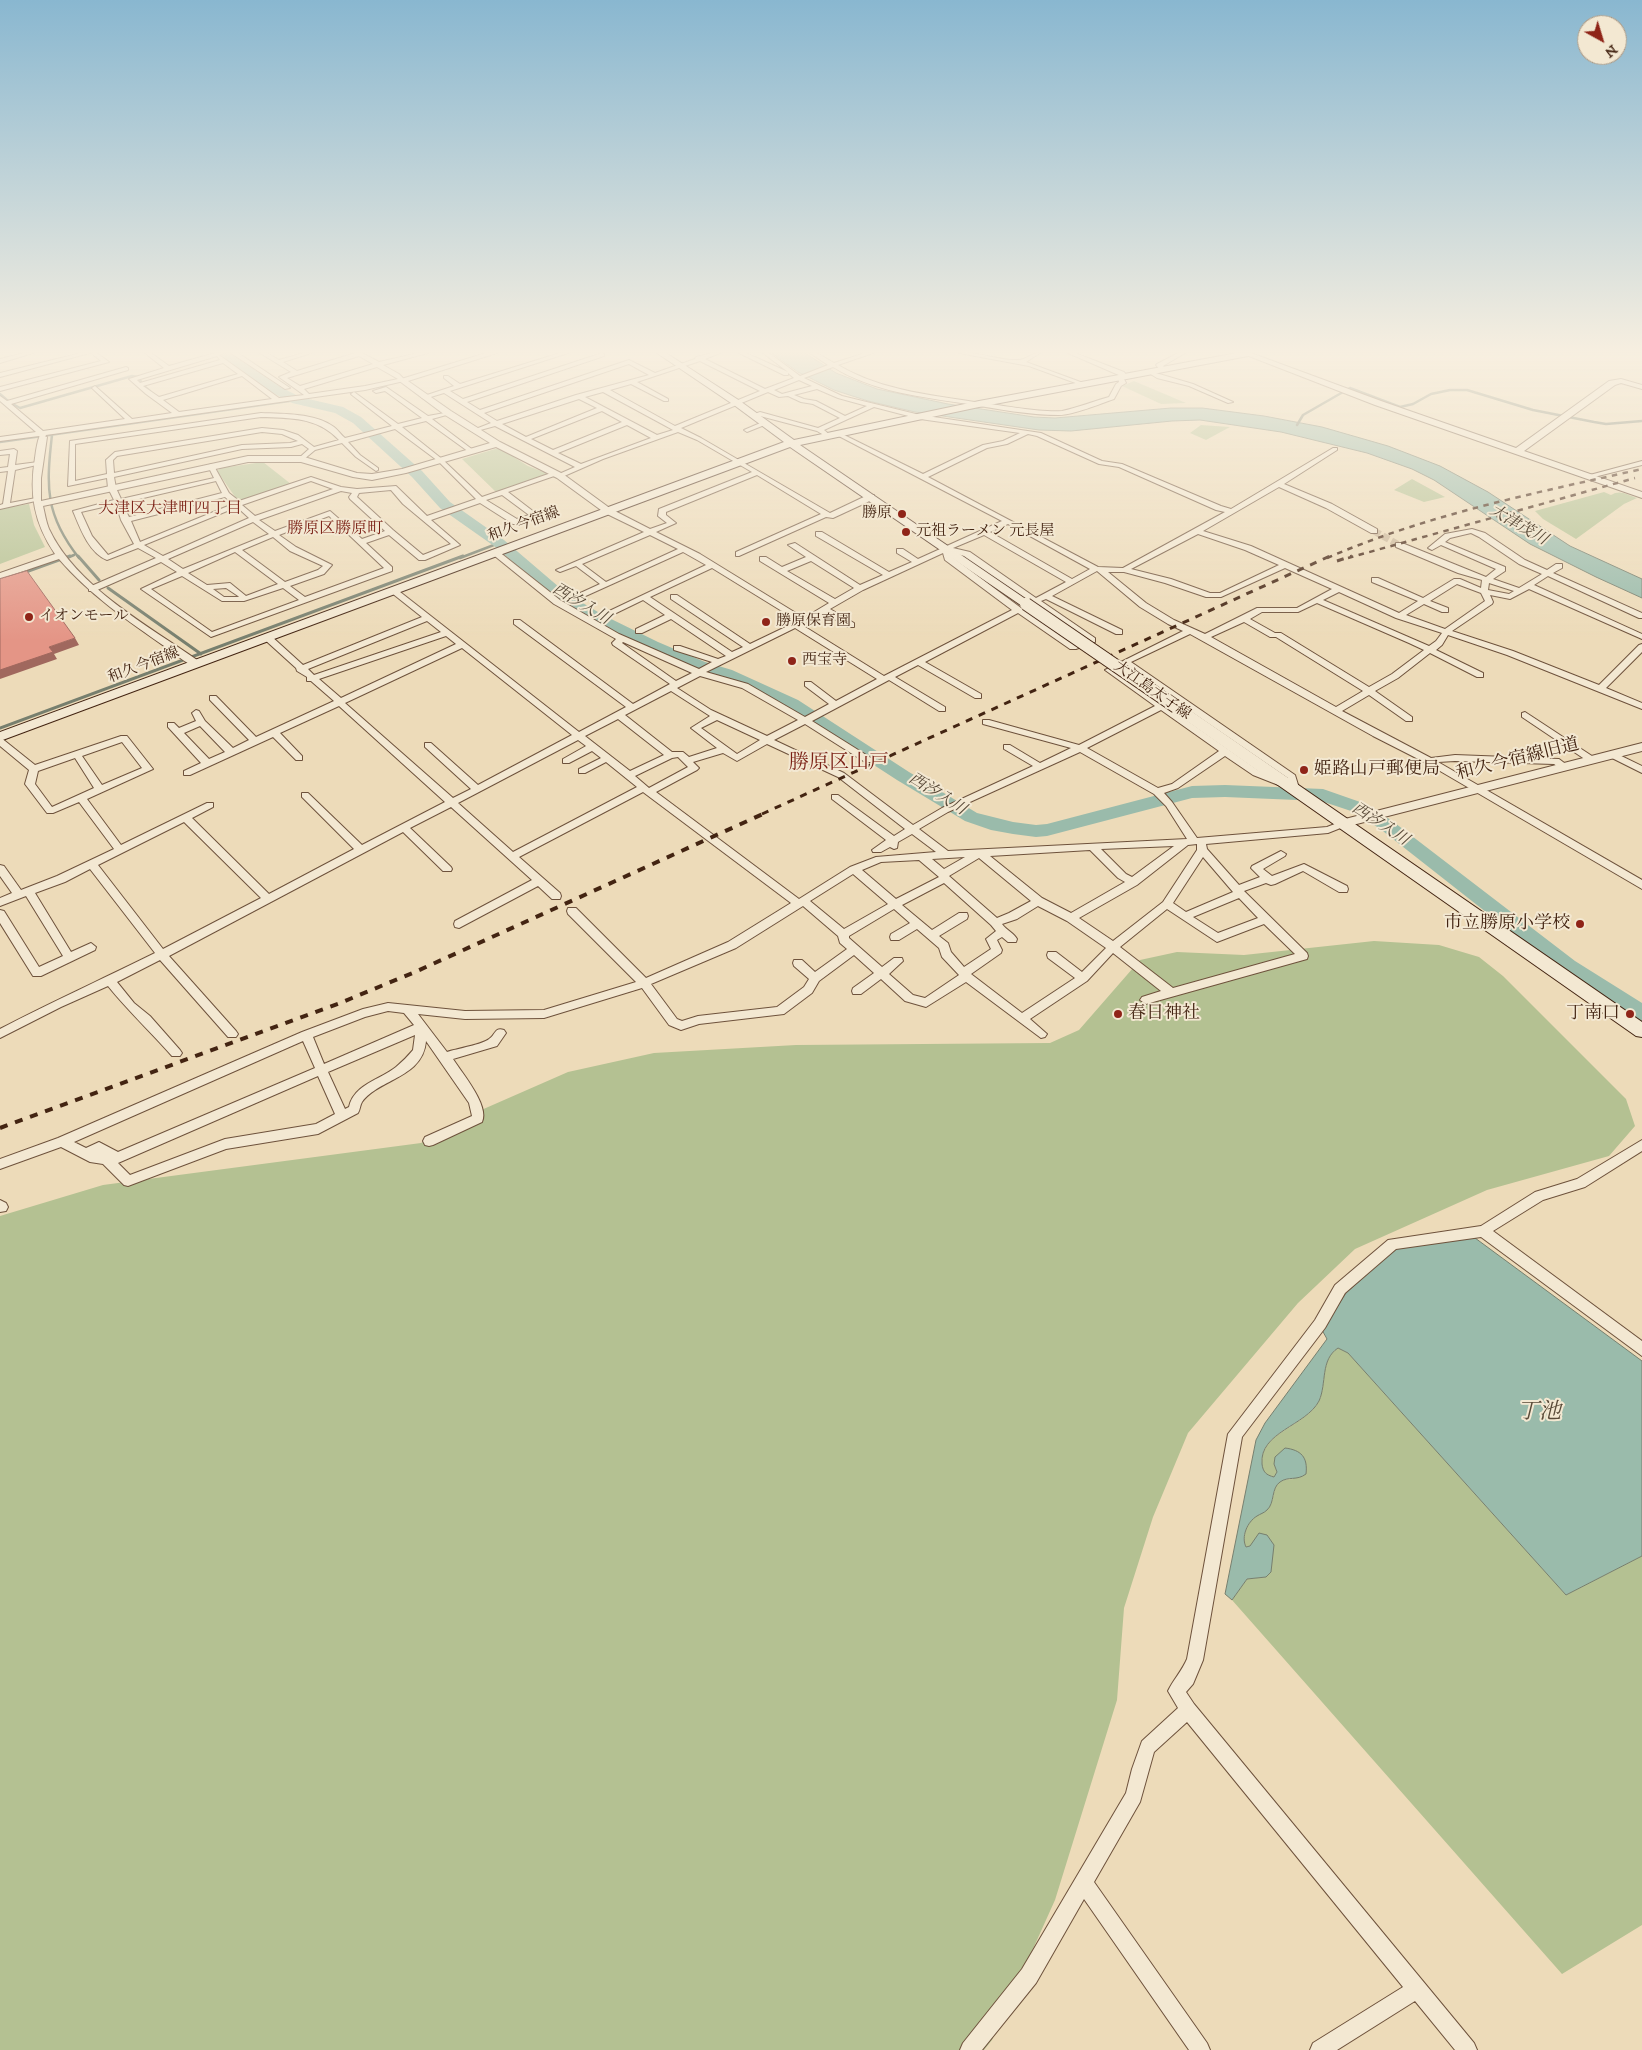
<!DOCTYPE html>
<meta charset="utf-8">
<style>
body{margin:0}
#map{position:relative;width:1642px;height:2050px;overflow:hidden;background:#eddbb9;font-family:"IM FELL DW Pica",serif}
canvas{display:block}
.north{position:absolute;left:1577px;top:15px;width:50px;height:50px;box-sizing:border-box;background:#f3e8d2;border:1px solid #ad9a85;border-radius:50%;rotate:141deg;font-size:14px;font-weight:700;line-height:20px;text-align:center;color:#432412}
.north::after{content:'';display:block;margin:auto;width:18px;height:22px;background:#8f2418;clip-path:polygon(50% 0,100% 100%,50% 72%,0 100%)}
</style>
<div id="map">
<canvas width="1642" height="2050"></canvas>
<div class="north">N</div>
</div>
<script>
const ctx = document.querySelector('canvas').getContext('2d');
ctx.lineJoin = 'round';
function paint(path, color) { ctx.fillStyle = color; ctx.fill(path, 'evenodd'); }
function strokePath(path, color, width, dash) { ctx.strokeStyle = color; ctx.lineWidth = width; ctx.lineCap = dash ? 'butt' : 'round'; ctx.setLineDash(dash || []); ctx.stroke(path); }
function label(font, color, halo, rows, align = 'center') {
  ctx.font = font + ' "IM FELL DW Pica","Noto Serif JP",serif'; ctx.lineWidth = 4; ctx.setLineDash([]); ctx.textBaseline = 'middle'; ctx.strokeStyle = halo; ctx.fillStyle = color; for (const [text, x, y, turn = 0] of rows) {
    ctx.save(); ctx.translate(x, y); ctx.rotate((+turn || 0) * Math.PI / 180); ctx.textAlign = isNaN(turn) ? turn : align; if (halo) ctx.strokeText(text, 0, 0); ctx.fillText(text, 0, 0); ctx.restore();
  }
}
paint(new Path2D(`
 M1134 381 1186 403 1161 404 1122 386Z
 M1201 425 1230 427 1206 440 1190 433Z
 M495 449H501L528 466 546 473 545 475 497 493 462 459Z
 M263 462 291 484 243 501H238L217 471 221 468Z
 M1412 479 1445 497 1424 502 1394 490Z
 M1604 492 1611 495C1620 489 1628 495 1637 498L1624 504 1576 539 1543 519 1535 511Z
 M29 504 34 525 45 547 0 564V509Z
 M1374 941 1439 945 1479 957 1503 976 1626 1099 1635 1126 1609 1156 1487 1190 1355 1249 1298 1303 1188 1433 1153 1517 1124 1608 1117 1700 1055 1900 992 2040 984 2050H0V1216L103 1185 421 1143 479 1111 568 1072 654 1053 796 1045 1050 1043 1079 1030 1140 960 1177 952 1244 955Z
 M1338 1348 1348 1353 1566 1595 1642 1556V1925L1562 1974 1232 1600 1247 1579 1266 1577 1250 1546 1246 1547C1241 1537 1247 1523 1256 1516 1259 1514 1264 1513 1266 1510 1280 1498 1266 1479 1294 1479L1274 1464 1277 1472 1274 1477C1266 1475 1263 1473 1262 1465 1259 1432 1306 1427 1319 1401 1327 1383 1320 1360 1338 1348Z`), '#b4c192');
const water = new Path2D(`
 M772 353H805L836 373 877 389 948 404 1034 417 1055 418 1171 408H1202L1264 416 1322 427 1388 446 1440 466 1488 492 1570 546 1642 579V598L1596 577 1530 544 1434 480 1412 469 1367 453 1281 432 1200 420 1172 421 1071 431 1039 430 915 412 868 401 834 390 798 372Z
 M1471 1235 1642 1361V1556L1566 1595 1348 1353 1338 1348C1320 1360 1327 1383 1319 1401 1306 1426 1259 1432 1262 1464 1263 1472 1266 1475 1274 1477L1277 1472 1274 1464 1275 1457 1285 1448C1301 1450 1308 1457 1306 1474 1297 1481 1288 1476 1280 1482 1271 1488 1275 1503 1267 1510 1264 1513 1260 1514 1257 1516 1247 1522 1241 1537 1246 1547L1250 1546 1259 1533 1267 1535 1274 1545 1271 1572 1266 1577 1247 1579 1232 1600 1225 1594 1256 1440 1265 1423 1327 1339 1322 1330 1346 1293 1397 1247Z`);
paint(water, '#9abbab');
strokePath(water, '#777f6e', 1);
strokePath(new Path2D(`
 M144 386 150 391
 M0 394 8 401
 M11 403 20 408 132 376 139 377 141 382
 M1297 425 1303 415 1350 388 1400 407 1413 404 1431 394 1450 390H1467L1533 410 1594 422 1606 424 1642 421
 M52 435C46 487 45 515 79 558
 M0 442 296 400
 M67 558 74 555
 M460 558 499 543`), '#777f6e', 2.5);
strokePath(new Path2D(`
 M78 556 99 580
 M23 573 70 556
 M108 588 201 654
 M0 728 463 556`), '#777f6e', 3);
paint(new Path2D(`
 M217 353H230L279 386 300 397 343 407 361 417 422 471 450 502 504 540 566 593 603 615 658 642 705 662 732 670 798 700 909 772 977 813 1013 822 1036 825 1047 824 1192 786 1225 785 1323 789 1363 803 1391 820 1575 961 1642 1003V1021L1635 1019 1561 971 1379 828 1351 811 1321 801 1225 797 1192 798 1047 836 1036 837 1013 834 991 830 965 821 897 780 786 708 720 676 693 668 646 648 593 621 556 599 494 546 440 508 412 477 353 423 335 413 292 403 271 392Z`), '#9abbab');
strokePath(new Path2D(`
 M1374 531 1399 545`), '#cbb698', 7, [7, 3]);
const minor = new Path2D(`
 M24 353H33L0 363V359Z
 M81 353H90L0 377V373Z
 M91 353H97L109 362 0 391V387L101 361Z
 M145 353H151L169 366 215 353H223L219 355 279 398 304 395 279 377 291 372 260 353H267L279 360 303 353H311L283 362 297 371 355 353H362L379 362 418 353H428L383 365 399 374 405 380 404 381 365 390 46 435 45 437 43 438 39 436 0 441V437L36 432 0 401V396L7 401 126 367 128 368V370L11 404 43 431 125 419 93 389 92 388 95 386 132 419 172 413 146 394 129 379 164 368ZM217 356 220 360 140 383 137 380ZM359 356 373 364 300 386 287 378ZM223 363 238 374 159 397 143 386ZM377 367 398 379 365 386 309 394 304 389ZM242 376 272 399 179 412 163 400Z
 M231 353H238L290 388 285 389Z
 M560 353H568L450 391 463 399 602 353 604 354V356L467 402 480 410 629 360 655 373 695 359 696 357 712 353H720L705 359 765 389 794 378 788 373V375H784L739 353H746L788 372 763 353H769L800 376 828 365 810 353H817L834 363 865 353H873L838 365C883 392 939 396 989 404 1007 406 1045 413 1062 411 1077 408 1094 401 1109 397L1116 384 1119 382 1118 378 1121 376 1068 353H1075L1124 372 1128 377 1124 379 1126 383 1121 386 1114 399C1100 404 1073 415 1059 415 1029 415 998 409 968 404 922 397 873 392 833 367L804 378 842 396 920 415 1041 433 1102 461 1122 464 1221 506 1231 509 1333 448H1337V450L1284 484 1332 504 1377 529V533H1371L1326 508 1279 487 1203 531 1251 546 1399 613 1418 601 1372 582V578H1378L1423 598 1454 579H1460L1481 588 1482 580 1458 573 1396 547V543H1402L1486 577 1496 569 1441 545 1432 550 1428 548 1445 534 1472 529 1485 533 1525 560 1547 570 1556 564H1562V568L1553 573 1642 613V618H1639L1548 576 1534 585 1642 634V639L1529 589 1510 599 1490 595 1493 602 1492 604 1452 631 1513 651 1599 685 1639 645 1642 644V652L1606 688 1642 703V709L1507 655 1448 635 1442 645 1436 650 1483 673V677H1477L1430 653 1398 678 1375 691 1412 717V721H1406L1369 695 1342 711 1431 758 1455 755 1559 759 1567 765V769H1561L1554 764 1455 761 1438 762 1642 880V889L1428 764 1373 736 1190 634 1131 662 1295 775 1299 788 1294 791 1291 790 1253 775 1225 756 1178 788 1164 793 1172 802 1197 838 1327 827 1345 820 1350 823 1348 825 1328 833 1206 844 1207 849 1239 885 1260 877 1251 868 1252 866 1281 851 1286 854 1285 856 1263 869 1272 876 1304 864 1347 886 1348 889 1347 892H1339L1303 871 1275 884 1271 885 1266 883 1244 891 1307 953 1308 956 1307 959 1146 1004 1140 1000 1142 997 1161 991 1113 953 1087 981 1030 1019 1047 1034 1045 1037 1041 1038 966 982 926 1007 905 1001 881 979 861 994H853L852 991 853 988 874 973 854 955 819 981 812 993 784 1014 699 1024 681 1030 669 1025 642 988 544 1018 465 1019 418 1014 447 1052C456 1049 484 1044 489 1039 496 1035 494 1027 504 1030L506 1033 497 1046 453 1059C462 1073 490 1106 482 1122L433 1145 429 1146 425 1145 423 1141 425 1137 472 1116 469 1103 426 1041C423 1078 380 1078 362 1102 360 1105 360 1110 358 1113L318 1134 226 1149 128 1186 124 1185 103 1164 90 1162 61 1147 0 1169V1159L58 1138 302 1032 363 1009 388 1003 465 1011 544 1010 636 982 568 914 567 911 568 908H576L646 978 728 942 791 903 643 792 519 857 560 893 561 896 560 899H552L538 886 459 928 455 927 454 924 455 921 532 880 451 807 410 828 451 867 452 869 451 871H443L403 832 169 956 236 1031 238 1034 236 1037H228L160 960 117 982 134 1003 150 1016 180 1050 182 1053 180 1056H172C151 1032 128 1011 108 986L61 1007 0 1038V1029C51 1002 103 979 155 953L90 869 65 882 35 893 71 952 91 943 96 947 95 950 41 976H33L0 923V910L4 911 39 967 63 956 26 896 0 906V898L12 893 0 876V865L4 866 21 890 57 876 114 849 79 802 53 813H47L25 784 29 770 0 746V737L35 765 121 736H127L153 769 87 799 121 845 207 803H213V807L192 818 269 894 354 849 302 797V793H308L362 845 445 802 339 706 280 733 302 756V760H296L273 737 190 775H184V771L201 763 168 727V723H174L179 728 196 721 192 713 196 710 199 711 205 721 233 748 249 740 210 700V696H216L256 737 334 701 311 681H307V677L297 671 296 668 264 639V635H270L303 665 422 617 388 590 395 588 579 732 626 707 514 624V620H520L633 704 670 684 613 645 612 643 616 639 554 604 491 553 498 551 560 600 619 634 699 669 712 662 674 650V646H680L718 659 726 656 671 619 642 633H636V629L665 615 643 600 610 616 603 614 706 565 683 552 579 599H576V595L600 584 576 566 560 572 556 570 644 532 605 513V509H611L650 529 667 523 658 516 659 509 752 472 697 440 678 432 603 459 562 477H558L557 475 508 492 538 515 519 524H513L480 503 431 520 460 545 425 560H419L389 535 366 543 392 567V571L211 637 141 589 177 572 161 562 95 591H89V587L156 558 138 548 107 560C89 553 80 528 73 511L114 500 108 488 107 478 68 486 70 441 261 413C284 414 315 413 334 427 338 430 341 435 345 438L392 426 352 395 351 394 354 392 398 424 422 418 385 391 376 393 373 391 386 387 428 416 450 412V414L432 419 473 450V452H469L426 421 402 427 442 459 482 497 554 472H558L559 474 575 467 495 426 473 432V430L491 423 444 393 424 399 421 397 454 386 444 378V376H448L460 384ZM700 361 760 391 675 426 610 390 631 384 664 401H668V399L637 382ZM629 364 649 375 576 395 497 421 484 413ZM799 380 812 386 782 394 774 390ZM817 389 838 398 867 406 845 416 816 401 804 399 794 395ZM603 392 664 425 673 430 657 435 585 397ZM768 392 779 397 788 396 801 402 813 404 840 418 818 428 760 412 752 415V417L760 416 817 431 827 437 830 435 824 430 874 407 920 419 1020 433 1003 441 983 445 923 474 838 432 833 433 1002 521 918 559 903 549H897V553L912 562 889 572 822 532H816V536L883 575 860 585 795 543 788 545 806 557 782 567 766 557H760V561L829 603 804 618 700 554 656 532 676 523 666 515V512L757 475 821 514 736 552V556H739L826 517 833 518 874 499V495H868L830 513 701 438 681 428ZM579 399 597 408 526 437 502 424ZM602 411 622 422 553 450 531 439ZM261 417C291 418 317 417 339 440L314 447 298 435 283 430 262 428 115 452 106 460 107 474 75 481V444ZM627 425 651 438 581 464 558 453ZM395 429 438 461 476 499 427 516 396 486 357 489 341 487 311 477 239 501 229 493 214 466 211 464 208 466 214 478 121 499 116 488 114 477 242 449 291 447 302 444 309 449 299 458V460H303L315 450 342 443 356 457 376 471 378 470V468L360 455 348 442ZM262 432 282 434 298 441 290 443 242 445 114 473 113 460 117 456ZM1028 434 1037 436 1099 464 1119 467 1216 510 1225 512 1123 568 1098 567 928 477 987 448 1007 444ZM216 481 222 493 129 517 122 503ZM311 481 333 489 255 516 242 505ZM391 490 403 504 451 544 423 555 393 530 357 497 359 493ZM341 491 352 493 349 497 350 499 385 531 362 539 330 511 275 531 259 520ZM502 495 529 515 517 519 486 500ZM225 497 233 504 140 542 131 521ZM116 504 121 520 134 544 108 555 92 536 81 512ZM237 507 249 518 163 556 144 545ZM329 516 384 568 305 597 290 586 324 574 332 565 296 547 279 535ZM253 522 269 534 183 569 168 559ZM1008 524 1090 569 1072 579 990 532ZM1471 533 1479 537 1519 564 1542 574 1519 588 1493 579 1505 571V567L1445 542 1450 538ZM1198 534 1245 550 1279 565 1220 593H1210L1171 579 1131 569ZM650 535 678 549 606 582 582 564ZM984 535 1066 582 1036 598 970 552 953 548ZM273 537 290 551 323 566 318 570 285 582 242 550ZM235 552 278 584 246 596 230 583 207 585 188 573ZM951 552 964 556 1086 639 1074 644 1021 608 952 557ZM943 553 945 560 1012 610 884 676 802 625 824 613 848 627H854V623L830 609 863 590ZM811 561 854 588 835 599 787 571ZM712 568 798 621 750 644 677 595H671V599L743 647 732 652 650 597ZM1285 568 1332 589 1297 608H1257L1205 634 1174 620 1146 603 1108 572H1124L1165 583 1206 597H1221ZM1097 571 1140 607 1168 624 1183 631 1105 670 1155 706 1079 745 989 720H983V724L1071 748 1040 763 1010 745H1004V749L1033 766 942 808 913 825 844 773 774 740 805 724 865 762H871V758L812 721 889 680 939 711H945V707L895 677 918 665 975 698H981V694L925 662 1018 613 1070 649H1076L1095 642V638L1041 601 1046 599 1116 634H1122V630L1052 596ZM182 576 222 601H244L283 588 299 600 212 632 151 589ZM1489 583 1514 591 1509 594 1488 590ZM1457 584 1481 593 1485 601 1445 629 1406 615 1424 604 1442 612H1448V608L1430 601ZM226 588 238 596 239 597H224L213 589ZM1339 592 1396 618 1442 633 1436 641 1429 646 1323 600ZM1317 603 1409 643 1424 650 1392 674 1369 687 1281 633H1275L1250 619 1262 612H1298ZM427 621 441 632 314 675 308 669ZM1244 622 1270 637H1276L1363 691 1336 707 1211 637ZM795 628 877 679 836 701 811 682H805V686L829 704 805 717 748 684 706 672ZM446 636 456 644 341 698 319 679ZM623 642 692 673 676 681 622 643ZM462 648 572 735 478 785 431 743H425V747L471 789 453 798 345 703ZM1125 666 1288 778V782L1259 771 1115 670ZM700 676 742 688 798 720 767 736 711 710 677 688ZM671 691 710 716 691 728 717 748 689 757 683 752H672L625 715ZM1161 710 1219 751 1172 784 1158 788 1087 748ZM618 719 664 755 630 771 585 736ZM717 720 760 740 737 754 701 728ZM200 726 225 752 209 759 184 733ZM578 740 586 746 563 759V763H569L592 751 601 758 579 769V773H585L606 762 637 787 513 852 458 803ZM122 742 142 768 102 785 82 756ZM767 744 838 777 905 829 894 836 838 795H832V799L886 840 872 850 873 852H881L890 847 894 849 897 848 898 842 912 834 936 852 876 857 850 867 799 899 656 792 697 770 699 768 693 762 723 753 737 761ZM1080 752 1154 794 1166 806 1187 839 948 851 919 829 948 812ZM678 757 688 767 649 788 635 776 672 758ZM75 758 94 788 52 807 35 784 38 771ZM184 822 261 898 163 949 98 865ZM1197 844V850L1163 902 1113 941 1079 918 1137 885 1188 845ZM1174 846 1132 877 1126 874 1101 849ZM1090 850 1118 878 1125 882 1071 913 1042 898 990 856ZM965 857 944 869 932 859ZM1203 857 1233 892 1186 912 1173 903ZM979 858 1031 901 1009 913 997 918 949 876ZM919 860 939 877 896 899 862 870 881 862ZM853 874 888 904 844 929 810 901ZM944 883 991 925 996 931 986 939 991 949 964 967 951 952 948 943 939 936 967 919 968 916 967 913H959L932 930 902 905ZM1239 898 1258 918 1218 933 1193 917ZM803 906 838 936 840 943 847 949 815 972 802 960H794L793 963 794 966 809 979 804 987 777 1007 698 1016 682 1021 677 1019 651 984 736 948ZM1038 906 1067 921 1106 948 1082 972 1056 952H1048L1047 955 1048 958 1075 978 1022 1013 971 974 1001 953 1002 950 997 940 1002 937 1008 942H1016L1017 939C1014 933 1006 930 1002 924L1017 919ZM894 909 910 923 891 934 890 937 891 940H899L917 929 939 948 942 957 959 975 925 998 913 995 889 974 903 961 902 958H894L882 967 849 938V936ZM1167 909 1217 942 1264 924 1295 954 1173 988 1120 947ZM388 1011 404 1013 414 1025 324 1064 313 1037 365 1017ZM415 1035 413 1050C408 1056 402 1062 396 1067 380 1080 354 1084 349 1107L345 1109 328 1072ZM303 1041 315 1068 118 1152 99 1142 86 1148 74 1142ZM318 1076 335 1114 316 1124 225 1139 130 1175 118 1163Z
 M959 353C979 351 998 361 1018 360 1026 360 1031 353 1040 353L1026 362 1086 384 1081 385 1029 366Z
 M1178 353H1185L1163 366 1166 370 1161 371 1156 365 1157 364Z
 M1149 371 1193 384 1233 402 1228 403 1189 386 1157 378 1149 373Z
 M765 421 767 422V424L747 432 744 430Z
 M14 449 17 451 15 465 38 462 41 464 15 470 10 503 36 498 40 500 0 509V505L3 504 8 471 0 472V468L8 467 10 454 0 455V451Z
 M1642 461V465L1590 478 1586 476Z
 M1525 712 1595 758V762H1589L1522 717V713Z
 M1613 752 1642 766V773L1610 757V753Z
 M1642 1140V1151L1585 1187 1543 1200 1493 1231 1642 1341V1356L1481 1237 1396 1249 1345 1293 1325 1328 1242 1437 1203 1660 1193 1684 1186 1692 1194 1704 1474 2043 1477 2050H1455L1415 2001 1337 2050H1310L1313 2043 1403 1987 1187 1722 1154 1752 1140 1802 1094 1882 1207 2043 1210 2050H1189L1084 1899 1036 1983 982 2050H960L963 2043 1022 1969 1126 1793 1132 1769 1142 1741 1178 1708 1168 1691C1173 1680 1182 1671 1187 1659L1228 1434 1315 1320 1335 1285 1388 1240 1481 1226 1535 1192 1577 1179Z
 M0 1200 6 1203 8 1207 6 1211 0 1212Z`);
const tertiary = new Path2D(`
 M486 353H497L408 381 451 411 500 442 563 474 611 509V513H605L557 478 496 447 406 473 372 480 353 477 301 462H248L43 506C45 514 46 522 49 529 76 587 149 626 200 662L201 664 196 667C186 664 176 654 167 648 128 621 90 595 59 559L0 579V573L55 554C34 523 29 494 35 458 36 450 37 442 40 435L47 437 41 478V501L248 456H301L357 473 372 474 402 469 490 443 445 415 398 380Z
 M1241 353H1251L1381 401 1516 448 1609 381 1621 379 1642 385V389L1621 383 1615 385 1524 451 1642 492V498L1375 405Z
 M1642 743V751L1345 827 1339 823 1345 819Z`);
const secondary = new Path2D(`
 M657 353H666L740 401 794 440 979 401 1237 353H1252L1248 356 979 407 800 445 1030 602 1032 604 1030 606H1022L790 447 0 741V732L784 442 734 405Z
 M1176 703 1181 704 1642 1022V1037L1636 1036 1171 710 1170 707 1171 704Z`);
strokePath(minor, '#6e523c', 2);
strokePath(tertiary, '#6e523c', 2);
strokePath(secondary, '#432412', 2);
paint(minor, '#f3e8d2');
paint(tertiary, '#f3e8d2');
paint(secondary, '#f3e8d2');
strokePath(new Path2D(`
 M1327 558C1429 514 1535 493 1642 469
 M1348 558 1635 478`), '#432412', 2.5, [5.5, 5.5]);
strokePath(new Path2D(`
 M1337 561 1352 556
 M762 814 1330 556`), '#432412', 3, [7, 7]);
strokePath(new Path2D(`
 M0 1128 340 1003 415 972 765 813`), '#432412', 4, [8, 8]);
const secondaryBridge = new Path2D(`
 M1026 604 1176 707`);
strokePath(secondaryBridge, '#432412', 14, []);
strokePath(secondaryBridge, '#f3e8d2', 12);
paint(new Path2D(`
 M75 638 79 645 54 654 57 659 0 679V670L49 647Z`), '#a0685e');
const building = new Path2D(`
 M27 571 75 638 49 647 53 652 0 670V579Z`);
paint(building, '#e49586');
strokePath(building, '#a0685e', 1);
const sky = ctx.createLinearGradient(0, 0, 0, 640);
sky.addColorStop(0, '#89b7d0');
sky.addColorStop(0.55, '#f7efe0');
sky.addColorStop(1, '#f7efe000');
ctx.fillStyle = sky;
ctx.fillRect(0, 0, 1642, 640);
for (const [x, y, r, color] of [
 [902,514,5,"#8f2418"],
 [906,532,5,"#8f2418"],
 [29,617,5,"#8f2418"],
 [766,622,5,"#8f2418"],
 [792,661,5,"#8f2418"],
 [1304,770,5,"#8f2418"],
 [1580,924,5,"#8f2418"],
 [1118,1014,5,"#8f2418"],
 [1630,1014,5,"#8f2418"]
]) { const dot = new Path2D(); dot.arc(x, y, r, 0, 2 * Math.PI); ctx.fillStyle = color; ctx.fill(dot); strokePath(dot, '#f3e8d2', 2); }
label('15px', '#432412', '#f3e8d2', [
 ["勝原",892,514,"right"],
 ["元祖ラーメン 元長屋",916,532],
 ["イオンモール",39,617],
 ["勝原保育園",776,622],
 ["西宝寺",802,661]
], 'left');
label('15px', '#432412', '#f3e8d2', [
 ["和久今宿線",524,525,-20],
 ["和久今宿線",144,666,-21],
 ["大江島太子線",1152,691,35]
]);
label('16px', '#7a1f14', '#f3e8d2', [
 ["大津区大津町四丁目",170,510]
]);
label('italic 16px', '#594a38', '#f3e8d2', [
 ["大津茂川",1518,526,30],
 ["西汐入川",581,605,31],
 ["西汐入川",937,795,32],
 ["西汐入川",1380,825,33]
]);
label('16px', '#7a1f14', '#f3e8d2', [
 ["勝原区勝原町",335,530]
]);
label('18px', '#432412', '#f3e8d2', [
 ["和久今宿線旧道",1518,760,-14]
]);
label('18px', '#432412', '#f3e8d2', [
 ["姫路山戸郵便局",1314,770],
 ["市立勝原小学校",1570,924,"right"],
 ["春日神社",1128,1014],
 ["丁南口",1620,1014,"right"]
], 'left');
label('20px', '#7a1f14', '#f3e8d2', [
 ["勝原区山戸",839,764]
]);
label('italic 22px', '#594a38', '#f3e8d2', [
 ["丁池",1539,1413]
]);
</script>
